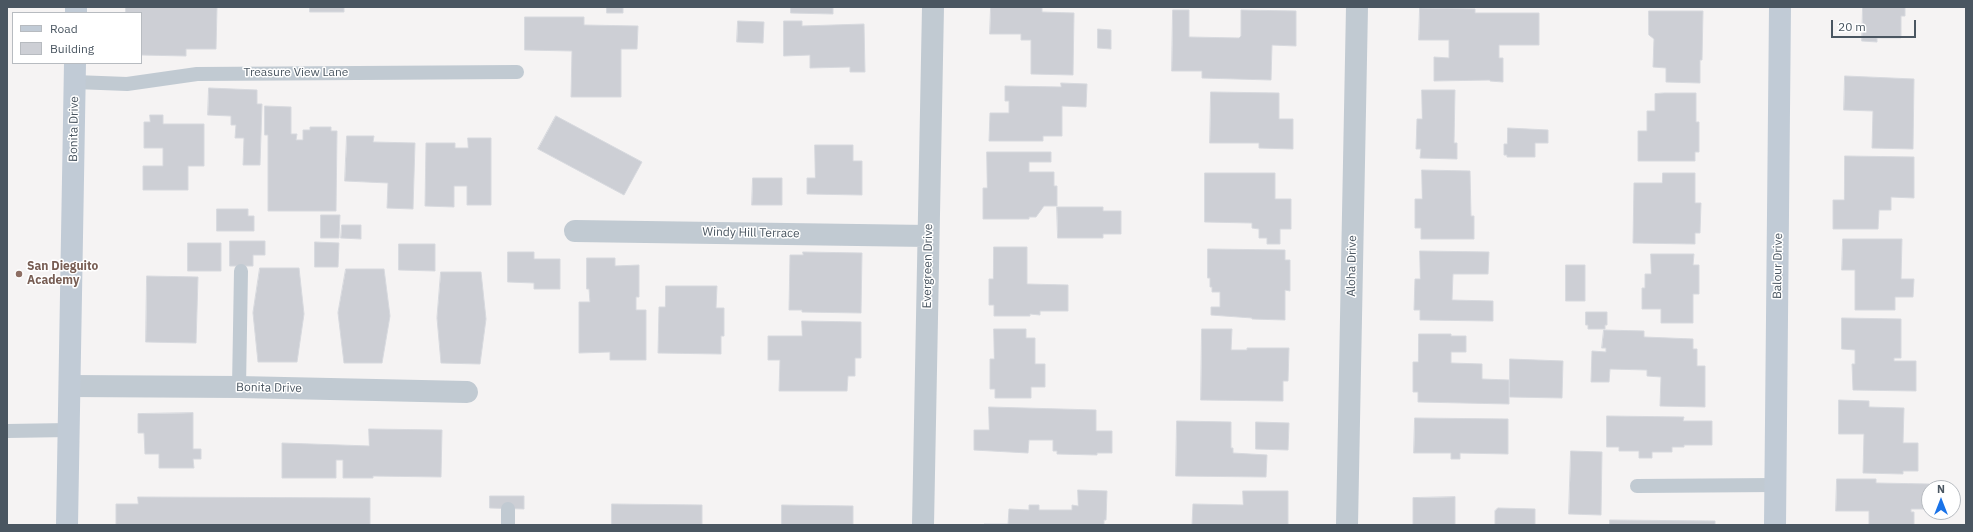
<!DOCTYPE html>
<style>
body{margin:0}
#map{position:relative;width:1973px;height:532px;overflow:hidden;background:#f5f3f3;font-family:"IBM Plex Sans",sans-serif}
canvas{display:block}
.frame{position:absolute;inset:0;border:8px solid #4a5661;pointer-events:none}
.legend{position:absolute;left:12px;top:12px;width:130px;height:52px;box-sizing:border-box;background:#fff;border:1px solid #b7bbc0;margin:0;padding:5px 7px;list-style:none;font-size:12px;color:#4a5661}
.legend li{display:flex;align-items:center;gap:8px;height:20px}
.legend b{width:20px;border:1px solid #b7bbc0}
.north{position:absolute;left:1921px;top:480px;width:40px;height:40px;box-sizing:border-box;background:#fff;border:1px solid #b7bbc0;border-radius:50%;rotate:0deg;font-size:11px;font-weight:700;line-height:16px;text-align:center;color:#4a5661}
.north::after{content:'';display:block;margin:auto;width:14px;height:18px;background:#1a73e8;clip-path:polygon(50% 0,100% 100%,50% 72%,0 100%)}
.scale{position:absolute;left:1831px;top:20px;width:85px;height:18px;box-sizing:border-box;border:2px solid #4a5661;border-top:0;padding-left:5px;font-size:12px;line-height:14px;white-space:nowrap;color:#4a5661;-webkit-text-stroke:3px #fff;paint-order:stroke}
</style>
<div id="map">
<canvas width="1973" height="532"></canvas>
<div class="frame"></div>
<ul class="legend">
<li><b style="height:5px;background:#c1cbd6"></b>Road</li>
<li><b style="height:11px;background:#cdcfd5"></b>Building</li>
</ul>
<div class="north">N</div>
<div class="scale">20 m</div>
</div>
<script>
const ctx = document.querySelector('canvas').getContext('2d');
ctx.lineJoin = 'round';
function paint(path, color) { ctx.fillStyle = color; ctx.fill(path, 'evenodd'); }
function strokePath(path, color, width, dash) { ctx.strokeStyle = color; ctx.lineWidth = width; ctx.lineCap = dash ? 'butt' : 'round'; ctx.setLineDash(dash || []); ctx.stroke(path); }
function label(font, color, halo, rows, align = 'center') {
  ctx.font = font + ' "IBM Plex Sans",sans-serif'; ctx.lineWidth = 3; ctx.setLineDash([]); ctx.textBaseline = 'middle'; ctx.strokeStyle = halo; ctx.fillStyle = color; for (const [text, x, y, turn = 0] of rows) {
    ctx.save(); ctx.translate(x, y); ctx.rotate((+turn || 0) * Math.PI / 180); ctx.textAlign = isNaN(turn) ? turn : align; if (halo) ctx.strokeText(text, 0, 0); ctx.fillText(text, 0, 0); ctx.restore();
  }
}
const building = new Path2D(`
 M126 7H217L216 49H186V56L141 55V13H126Z
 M310 7H344V12H310Z
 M607 7H623V13H607Z
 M791 7H833V14L791 13Z
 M991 7H1042V12L1074 13 1073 75 1031 74V40H1021V34H990Z
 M1863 7H1905V16H1901V38H1877V42L1862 41Z
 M1420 8 1475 9V13H1539V45H1499V58H1503V82L1490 81V80L1434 81V57L1449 58V40H1419Z
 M1173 10H1189V37L1239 38 1241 36V10L1296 11V46L1272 45 1271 80 1202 78V71H1172Z
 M1649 11H1703L1702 60H1700V83L1666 82V68L1653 67 1654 39 1649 35Z
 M525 17H584V25L638 26 637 49H621V97H571L572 51 525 50Z
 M738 21 764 22 763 43 737 42Z
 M784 21H802V26L864 24 865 72H850V67L810 68V55L784 56Z
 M1098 29 1111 30V49L1098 48Z
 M1845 76 1914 79 1913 149 1872 148 1873 111 1844 110Z
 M1061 83 1087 84 1086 107 1062 106V136H1043V141H989L990 113H1009V101H1005V86L1061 87Z
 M209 88 257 90V104H262L260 165H243L244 138H235L236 125H231V116L208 115Z
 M1422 90H1455L1454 143H1457V159L1420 158 1421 149H1416L1417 119H1422Z
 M1211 92 1279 93V119H1293V149L1259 148V143H1210Z
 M1664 93H1696V122H1699V152H1695V161H1638V131H1647V111H1655V94Z
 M265 106 291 107V134H297L296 140H303V130H310V127H331V131H337L336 211H268V135H265Z
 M150 115H163V124H204V166H188V190H143V166H163V148H144V122H150Z
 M556 116 642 162 624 195 538 149Z
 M1508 128 1548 130V143H1535V157H1507V155H1504V144H1507Z
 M347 136H374L373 142 415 143 413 209 387 208 388 183 345 181Z
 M468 138H491V205H467V186H454V207L425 206 426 143H455V148H468Z
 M815 145H853V161H862V195L807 194V178H815Z
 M987 152H1051V162H1029V172H1054V186H1057V206H1044L1036 217H1029V219H983V188H987Z
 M1845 156 1914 157V198L1891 197V210H1879L1878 229H1833V200H1844Z
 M1422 170 1470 171 1471 216H1474V239H1421V228H1415V199H1422Z
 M1205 173H1275V199H1291V229H1280V244H1267V238H1259V229L1252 228V223L1205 222Z
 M1663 173H1695V203H1701L1700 233H1695V244L1633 243 1634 183H1662Z
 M753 178H782V205H752Z
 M1057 207H1103V211H1121V234H1103V238H1058Z
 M217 209H248V216H254V231H217Z
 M321 215H340L339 238H321Z
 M342 225H361V239L341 238Z
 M1843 239H1902L1901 279H1914L1913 297H1895V310H1855V270H1842Z
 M230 241H265V255H253V266H230Z
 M315 242 339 243 338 267H315Z
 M188 243H221V271H188Z
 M399 244H435V271L399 270Z
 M994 247H1027V284L1068 285V311H1040V315L1030 314V316H994V305H989V279H993Z
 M1208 249 1285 250V260H1290V291L1285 290V320L1252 319V318L1211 315V307H1220V292H1212V287H1210V278H1208Z
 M1420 251 1489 252 1488 274H1453L1452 300 1493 301V321L1420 320V310H1414L1415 279H1420Z
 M508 252H534V259H560V289H534V283L508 282Z
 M803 252 862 253 861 313 802 312V310H789L790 255H803Z
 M1651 254H1694L1693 265H1699V294H1693V323H1661V309H1642V288H1645V274H1651Z
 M587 258H615V266L639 265V297H636V310H646V360H610V352L579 353V302H590L589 289H587Z
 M1566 265H1585V301H1566Z
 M260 268H299L304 314 297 362H258L253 313Z
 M346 269H384L390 316 382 363H344L338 313Z
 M441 272H481L486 319 480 364 441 363 437 318Z
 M147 276 198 277 196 343 146 342Z
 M666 286H717L716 308H724V336H721V354L658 353 659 307H665Z
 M1586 312H1607V325H1605V329H1588V325H1586Z
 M1842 318 1901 319V358H1894V361H1916V391L1853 390 1852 364H1855V350L1842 349Z
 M802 321 861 322V358H855V376H848L847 391H779L780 360H768V336H802Z
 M994 329H1026V338H1035V364H1045V387H1031V398H995V389H990V359H994Z
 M1202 329H1232L1231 350H1247V348H1289L1288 381H1283V401L1201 400Z
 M1604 330 1644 331V337L1693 339V349H1697V366H1705V407L1660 406 1661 377 1647 376V370L1610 369 1609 382H1591L1592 351 1606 352V348H1602Z
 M1419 334H1451V336H1466V352H1451V363L1482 364V379L1509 380V404L1418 402V392H1413V362H1418Z
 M1510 359 1563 361 1562 398 1510 397Z
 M1839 400 1869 401V407L1904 408 1903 443H1918V471H1903V474L1863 473 1864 434H1839Z
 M989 407 1096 410V431H1112V453H1097V455L1057 454V451H1053V440H1029L1028 453 974 450V430H989Z
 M193 413V449H201V459H193L194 468H159V454H145L144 433H138V414Z
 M1607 416 1684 417 1683 421H1712V445H1684V447H1672V452H1652V458H1639V451H1619V447H1607Z
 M1415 418 1508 419V454L1460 453V459H1451V453H1414Z
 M1177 421 1231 422V448H1233V453L1267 455 1266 477 1176 476Z
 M1256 422 1289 423 1288 450 1256 449Z
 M369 429 442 430 441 477 373 476V478H343V460H336V478H282V443L369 446Z
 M1571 451 1602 452 1601 515 1569 514Z
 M1837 479H1876V483L1929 484V509H1911V512H1914V525H1869V511H1836Z
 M1078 490 1107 491 1106 520H1104V525H984V524H1008L1009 509 1029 510V505H1039V510H1072V505L1078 506Z
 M1243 491H1288V525H1192L1193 504 1243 505Z
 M490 496H524V509L490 508Z
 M138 497 370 498V525H116V504H138Z
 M1455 497V525H1413V498Z
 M612 504 702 505V525H612Z
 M782 505 853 506V525H782Z
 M1498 508 1535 509V525H1495V511Z
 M1610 520 1715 521V525H1610Z`);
paint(building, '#cdcfd5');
strokePath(building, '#d7d9de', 1);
strokePath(new Path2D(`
 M75 82 127 84 197 74 517 72
 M239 387 241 271
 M7 431 69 430
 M1637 486 1776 485
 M508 509V525`), '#c1cad2', 14);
strokePath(new Path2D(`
 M575 231 928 236
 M70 386 239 387 467 392
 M923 525 933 7
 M1347 525 1357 7`), '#c1cad2', 22);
strokePath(new Path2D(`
 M76 13V7
 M67 525 75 63
 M1775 525 1780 7`), '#c1cbd6', 22);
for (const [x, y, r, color] of [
 [19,274,4,"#8d6e63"]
]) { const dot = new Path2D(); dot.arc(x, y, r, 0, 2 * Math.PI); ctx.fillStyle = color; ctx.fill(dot); strokePath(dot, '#fff', 1.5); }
label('12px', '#4a5661', '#fff', [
 ["Treasure View Lane",296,73],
 ["Bonita Drive",74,129,-89],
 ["Windy Hill Terrace",751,233,1],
 ["Evergreen Drive",928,266,-89],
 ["Aloha Drive",1352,266,-89],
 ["Balour Drive",1778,266,-89],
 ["Bonita Drive",269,388,1]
]);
label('bold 12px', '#785e54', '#fff', [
 ["San Dieguito",27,267],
 ["Academy",27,281]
], 'left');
</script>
